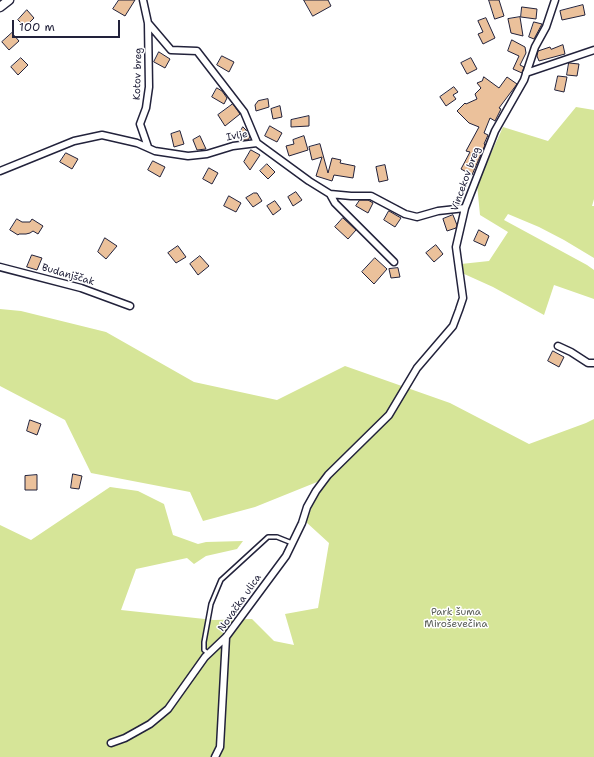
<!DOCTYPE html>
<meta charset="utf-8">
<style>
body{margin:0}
#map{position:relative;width:594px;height:757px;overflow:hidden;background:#fff;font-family:"Shantell Sans",sans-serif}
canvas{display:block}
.scale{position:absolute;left:12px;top:20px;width:108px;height:18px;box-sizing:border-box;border:2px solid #22223b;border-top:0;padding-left:5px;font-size:12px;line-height:14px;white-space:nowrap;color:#22223b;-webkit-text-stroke:3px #fff;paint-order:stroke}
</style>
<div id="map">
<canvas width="594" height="757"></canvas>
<div class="scale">100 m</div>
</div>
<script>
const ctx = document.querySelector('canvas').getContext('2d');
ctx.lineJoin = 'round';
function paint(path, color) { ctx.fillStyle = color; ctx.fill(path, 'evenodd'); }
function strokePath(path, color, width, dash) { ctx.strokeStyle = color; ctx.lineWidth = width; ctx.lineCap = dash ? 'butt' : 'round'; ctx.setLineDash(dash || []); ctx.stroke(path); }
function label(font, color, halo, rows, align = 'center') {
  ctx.font = font + ' "Shantell Sans",sans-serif'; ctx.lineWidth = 3; ctx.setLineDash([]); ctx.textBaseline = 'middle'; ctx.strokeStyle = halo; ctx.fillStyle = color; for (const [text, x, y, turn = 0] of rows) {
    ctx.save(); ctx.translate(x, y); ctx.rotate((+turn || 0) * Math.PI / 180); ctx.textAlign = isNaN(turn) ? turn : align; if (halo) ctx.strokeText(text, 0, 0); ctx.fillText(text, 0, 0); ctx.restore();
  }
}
paint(new Path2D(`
 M576 107 594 110V199L592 206H594V258L564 240 539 227 508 214 504 220 587 265 594 270V321V299L554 285 544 315 493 287 462 273 461 264 489 261 508 232 480 215 477 184 503 127 548 141Z
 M0 309 21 311 106 332 194 382 277 400 345 366 450 403 529 444 586 423 594 419V757H0V525L31 540 110 487 138 491 164 504 173 535 198 544 206 542 243 541 237 549 206 556 194 564 187 558 136 569 121 610 214 620 252 619 274 641 294 645 285 614 318 608 329 543 306 522 322 480 255 507 203 521 190 492 91 473 65 420 0 386Z`), '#d6e598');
const building = new Path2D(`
 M119 0H135L125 16 113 9Z
 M304 0H328L331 6 313 16Z
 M489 0H499L504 16 495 19Z
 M583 5 585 15 562 20 560 11Z
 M522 7 537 9 536 19 521 17Z
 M27 10 34 18 25 27 18 20Z
 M520 17 523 36 511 33 508 19Z
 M486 18 495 38 483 44 478 34 483 32 478 21Z
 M534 22 542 24 534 39 529 37Z
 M12 33 19 41 9 50 2 42Z
 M512 40 525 47 526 53 520 65 524 67 522 73 513 69 519 56 508 51Z
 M563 45 565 54 539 61 537 56 538 51 550 47 551 49Z
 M159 52 170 59 165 68 154 62Z
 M222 56 234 62 229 72 217 65Z
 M21 58 28 65 18 75 11 67Z
 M471 58 477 69 467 74 461 63Z
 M569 63 579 64 577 76 567 75Z
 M558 76 567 77 564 92 555 90Z
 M484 77 499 88 507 77 517 84 499 108 501 109 495 121 490 118 484 133 488 135 484 144 485 145 472 175 461 169 470 152 466 151 479 127 469 123 457 111 465 103 466 104 477 99 475 94 481 88 477 83 482 81Z
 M454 87 458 92 453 95 456 99 446 106 440 97Z
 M217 88 222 91 227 98 224 104 212 97Z
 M268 99 269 107 256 111 255 105 258 101Z
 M233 104 240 114 225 126 218 115Z
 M280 106 282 117 273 119 271 109Z
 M309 116V126L291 127V120Z
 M270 126 282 133 277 142 265 136Z
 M243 127 246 130 250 137 248 140H243L238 136Z
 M180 131 184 144 174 147 171 134Z
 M200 136 206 149 197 150 193 140Z
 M304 136 308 150 289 156 286 146 294 144 293 140Z
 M320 144 328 173 332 158 341 160 340 163 355 166 353 178 334 175 332 181 316 176 322 157 312 160 309 147Z
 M251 150 260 155 250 170 244 162Z
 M66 153 78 159 72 169 60 162Z
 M153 161 165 167 160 177 148 170Z
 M267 164 275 172 268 179 260 171Z
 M385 165 388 180 379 182 376 167Z
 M209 168 218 173 212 184 203 179Z
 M296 192 302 200 293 206 288 197Z
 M254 193H257L262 201 253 207 246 198Z
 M229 196 241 203 236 212 224 206Z
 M360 200H368L373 203 368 213 356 206Z
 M275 201 281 209 273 215 267 206Z
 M389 211 401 218 395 227 384 220Z
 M453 215 457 225 456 228 447 231 443 219Z
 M343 218 356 230 348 239 335 227Z
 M17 219 22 222H30L32 219 43 226 38 234 33 231 30 233 26 234H19L18 235 10 230Z
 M479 230 489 236 485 246 474 241Z
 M105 238 117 246 106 259 98 252Z
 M436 245 443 254 434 262 426 253Z
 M178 246 186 257 176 263 168 253Z
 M32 255 42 258 37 270 27 267Z
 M200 256 209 266 198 275 190 264Z
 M375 258 387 269 374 284 362 272Z
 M398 268 400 277 391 278 389 269Z
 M553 351 564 357 559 367 548 361Z
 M30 420 41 424 37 435 27 431Z
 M73 474 82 476 79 489 71 488Z
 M37 475V490H25V476Z`);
paint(building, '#ebc19b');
strokePath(building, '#22223b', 1);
const lane = new Path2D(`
 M209 654 204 650V642L211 604 221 580 268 537H277L292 543`);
const street = new Path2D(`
 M143 0 148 23 149 87 146 108 140 124 148 147
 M148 23 171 50 197 51 244 112 257 143
 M526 73 594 50
 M0 171 74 141 102 135 137 143 155 151 188 156 207 154 233 146 257 143 309 181 330 194 351 196H371L405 214 417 217 438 211 465 208
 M330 194 335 203 394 262
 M0 267 81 288 130 306
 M558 346 571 352 588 363H594
 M111 743 125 738 150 724 168 709 205 657 226 637 286 556 302 523 307 507 316 491 328 475 389 415 417 368 453 326 459 310 463 298 456 247 465 208 495 131 524 80 535 47 546 27 555 0
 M215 757 220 747 226 637`);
const secondary = new Path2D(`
 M0 7 9 0`);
strokePath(lane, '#22223b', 6);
strokePath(street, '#22223b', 9);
strokePath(secondary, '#22223b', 11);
strokePath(lane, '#fff', 3);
strokePath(street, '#fff', 6);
strokePath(secondary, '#fff', 8);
label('10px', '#22223b', '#fff', [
 ["Kotov breg",138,74,-88],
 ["Ivlje",237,136,-10],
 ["Vincekov breg",466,179,-70],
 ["Budanjščak",68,275,16],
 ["Novačka ulica",240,603,-55]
]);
label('10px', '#585c57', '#fff', [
 ["Park šuma",456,612],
 ["Miroševečina",456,624]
]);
</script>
